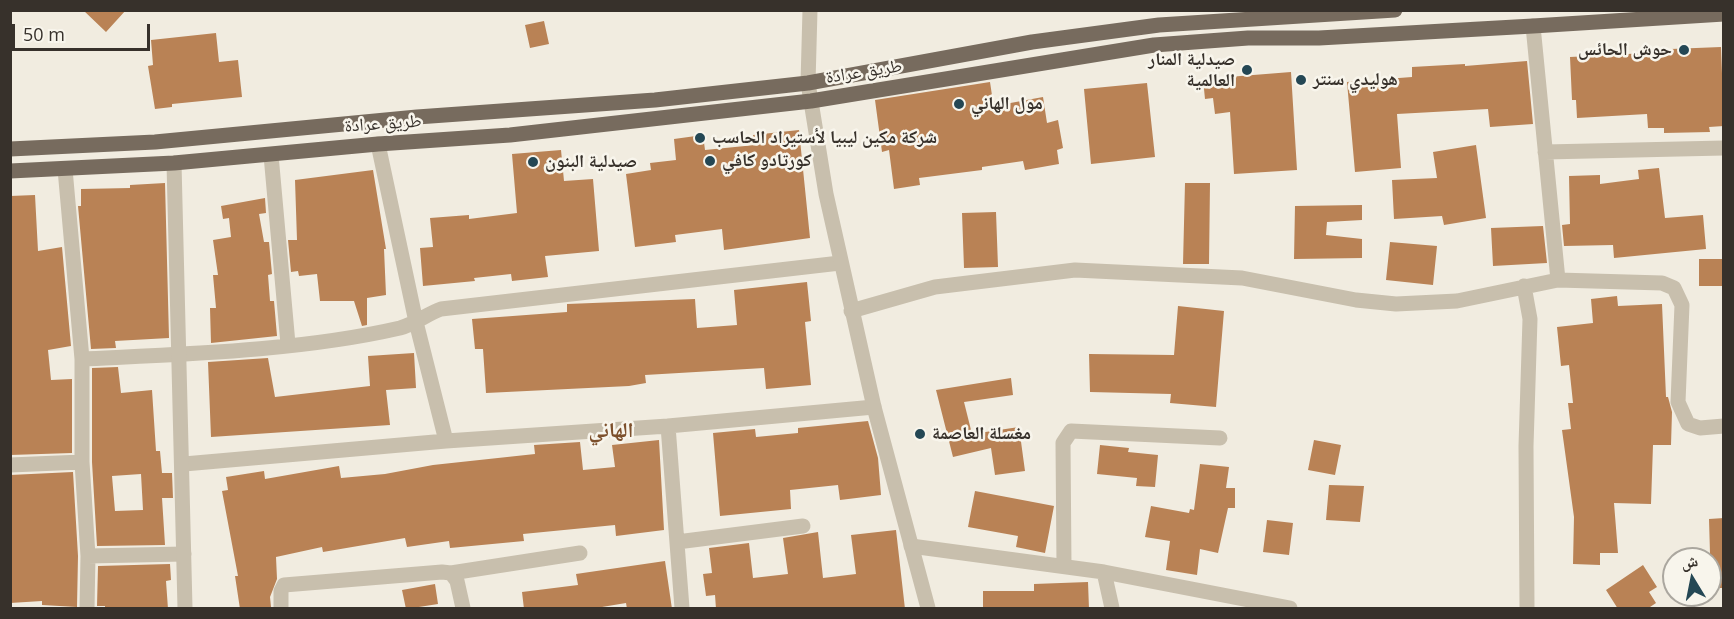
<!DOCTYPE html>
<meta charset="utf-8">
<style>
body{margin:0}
#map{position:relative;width:1734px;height:619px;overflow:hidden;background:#f1ece0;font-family:"Open Sans","Noto Naskh Arabic",sans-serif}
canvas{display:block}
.frame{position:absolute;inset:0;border:12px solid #37312b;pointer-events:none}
.north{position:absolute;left:1662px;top:547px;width:60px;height:60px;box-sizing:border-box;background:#f8f5ec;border:2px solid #aba79f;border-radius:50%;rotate:350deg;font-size:16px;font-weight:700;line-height:24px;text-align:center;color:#37312b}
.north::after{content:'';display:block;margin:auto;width:21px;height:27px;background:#244754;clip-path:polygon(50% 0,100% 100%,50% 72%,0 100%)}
.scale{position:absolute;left:12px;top:24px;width:138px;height:27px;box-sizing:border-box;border:3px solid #37312b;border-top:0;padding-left:8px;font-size:18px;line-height:21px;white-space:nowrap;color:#37312b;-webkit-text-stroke:4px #f8f5ec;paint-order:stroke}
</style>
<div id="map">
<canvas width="1734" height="619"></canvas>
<div class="frame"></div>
<div class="north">ش</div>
<div class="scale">50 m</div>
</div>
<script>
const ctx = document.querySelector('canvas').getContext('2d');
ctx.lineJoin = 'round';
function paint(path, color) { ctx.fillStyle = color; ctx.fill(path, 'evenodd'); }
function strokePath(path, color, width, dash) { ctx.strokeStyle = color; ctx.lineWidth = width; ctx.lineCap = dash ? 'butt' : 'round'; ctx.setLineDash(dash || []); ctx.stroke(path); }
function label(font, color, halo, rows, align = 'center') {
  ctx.font = font + ' "Open Sans","Noto Naskh Arabic",sans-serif'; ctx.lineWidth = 5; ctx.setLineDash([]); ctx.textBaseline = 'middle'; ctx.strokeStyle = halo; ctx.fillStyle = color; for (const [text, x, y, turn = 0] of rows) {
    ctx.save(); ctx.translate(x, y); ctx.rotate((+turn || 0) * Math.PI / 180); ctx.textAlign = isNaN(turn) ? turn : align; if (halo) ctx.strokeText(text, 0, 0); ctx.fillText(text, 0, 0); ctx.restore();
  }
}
paint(new Path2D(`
 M83 10H126L106 32Z
 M544 21 549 44 530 48 525 25Z
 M216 33 219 62 238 60 242 97 172 104V107L155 109 148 66 153 65 151 40Z
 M1721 47 1724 126 1709 127 1710 132 1664 133V128H1648L1647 114 1577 118 1576 100H1572L1570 57 1646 53V50Z
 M1527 61 1533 124 1490 127 1488 109 1397 114 1401 168 1355 172 1347 82 1412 77V67L1465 64V66Z
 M1291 72 1297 170 1234 174 1230 112 1215 114 1213 98 1205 99 1203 79Z
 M990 82 993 102 1005 100V104L1043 97 1047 123 1058 120 1063 148 1057 150 1059 164 1025 170 1023 161 982 167V170L919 178 920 185 894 189 889 150 882 152 875 100Z
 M1147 83 1155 157 1091 164 1084 89Z
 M799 130 810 238 724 250 722 229 675 235 676 242 635 247 626 174 651 170 650 163 676 160 674 139 703 135 705 150 755 145 753 135Z
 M1476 145 1486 218 1444 225 1442 216 1394 219 1392 180 1437 178 1433 152Z
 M561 150 564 181 593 179 599 251 545 256 548 277 512 281 511 274 474 278 475 281 423 286 420 248 433 247 430 218 469 215V219L517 213 512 154Z
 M1659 168 1665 218 1703 215 1706 249 1614 258 1613 245 1564 246 1562 225 1570 224 1569 176 1600 175V184L1639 179 1638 170Z
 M373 170 386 249H384L386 295 367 298V325L362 326 354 301H320L317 274 299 276 298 271 291 272 288 240H297L295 180Z
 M165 183 169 338 115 341 116 348 91 349 78 206H81V189L130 188V185Z
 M1185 183H1210L1209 264H1183Z
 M35 195 38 251 62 247 71 346 48 350 51 380 72 379V453L10 455V196Z
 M265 198 266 213 259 214 264 242H269L272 274 268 275 270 301H274L277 336 211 343 210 308H216L213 275H218L213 240 231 237 229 218 223 219 221 206Z
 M1362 205V220L1327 222 1326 235 1362 239V258L1294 259 1295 206Z
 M996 212 998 267 964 268 962 213Z
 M1543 226 1547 263 1493 266 1491 228Z
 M1390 242 1437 246 1433 285 1386 280Z
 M1699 259H1724V286H1699Z
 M807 282 811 321 805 322 811 385 766 389 764 368 645 375 646 383 629 386 486 393 483 349H475L472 319 567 312V304L695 299 697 328 737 325 734 290Z
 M1617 296 1618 306 1662 304 1666 397H1668L1672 412 1671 445H1653L1651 504 1614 503 1618 553H1600V565L1573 564 1574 517 1562 430 1571 429 1568 403H1573L1569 365 1561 366 1557 327 1593 323 1591 299Z
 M1178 306 1224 311 1216 407 1170 403 1171 394 1090 392 1089 354 1174 355Z
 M414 353 416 388 386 390 390 425 211 437 208 362 268 358 275 397 370 386 368 356Z
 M118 367 121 393 152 390 156 451H160L162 473H172L173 498H162L165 545 97 546 92 462V368ZM141 474 143 510 115 511 112 476Z
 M1011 378 1013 395 964 402 972 434 1019 427 1025 471 995 475 991 448 953 457 936 390Z
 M868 421 878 458 881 495 840 500 838 485 790 490 791 509 720 516 713 433 755 429 756 437 798 433V428Z
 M659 440 664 530 616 536 615 525 523 534 524 541 450 548 449 541 407 547 405 538 323 552 322 547 276 557 277 579 270 597 271 607 240 609 235 576H238L222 491 228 490 226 477 264 471 265 479 339 466 341 478 385 474 433 465 535 454 534 445 580 442 583 470 615 467 612 445Z
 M1314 440 1341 445 1335 475 1308 470Z
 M1100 445 1129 448 1128 452 1158 455 1155 487 1136 486 1137 478 1097 474Z
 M1200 464 1229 467 1226 488H1235V508H1228L1218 553 1200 549 1197 575 1166 570 1170 541 1145 537 1151 506 1189 513 1190 509 1194 510Z
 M73 472 78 556 77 607 42 605V601L10 603V475Z
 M1329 485 1364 486 1360 522 1326 520Z
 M975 491 1054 506 1045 553 1016 547 1018 536 968 527Z
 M1724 518V588H1711L1709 519Z
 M1267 520 1293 523 1289 555 1263 552Z
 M896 530 905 609H716L715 595 706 596 703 574 712 573 709 548 749 543 753 578 788 574 783 538 818 532 823 578 856 574 851 535Z
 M665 561 672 609H627L626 603 590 609H524L522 592 578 585 576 574Z
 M170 564 171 580 166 581 168 609H105V606H97L98 566Z
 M1643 565 1657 587 1649 592 1656 603 1647 609H1618L1606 590Z
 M1088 582 1089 609H983V591H1034V584Z
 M435 584 438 604 406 609 402 590Z`), '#b98255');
strokePath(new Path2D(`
 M1533 26 1558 280
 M1545 152 1724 148
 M271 155 288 344
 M65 169 82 359V462L88 556 87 608
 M1524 286 1530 319 1526 446 1527 608
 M851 311 935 287 1075 270 1242 278 1356 300 1396 304 1457 301 1558 280 1662 283 1674 288 1682 305 1678 402 1688 424 1700 428 1724 426
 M82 359C185 354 300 351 400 328 415 324 427 314 441 309L840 263
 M446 441 668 426
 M184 464 446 441 416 322 378 144
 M10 465 82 462
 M677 542 803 526
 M911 546 1104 572 1290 608
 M88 556 184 554
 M1064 566 1063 443 1071 431 1220 438
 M1104 572 1112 608
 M451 573 580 553
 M281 608V591L284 585 442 572 451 573 457 581 463 608
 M682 608 668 426 874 407`), '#c8bfad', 15);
strokePath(new Path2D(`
 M810 10 808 83 826 194 874 407 928 608
 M174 163 185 608`), '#c8bfad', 15);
strokePath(new Path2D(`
 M10 149 155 142 417 117 655 100 808 83 1032 42 1159 25 1395 10
 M10 171 174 163 378 144 510 135 811 101 1154 45 1248 38H1319L1533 26 1724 14`), '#776b5e', 15);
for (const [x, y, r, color] of [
 [1684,50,6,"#244754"],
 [1247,70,6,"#244754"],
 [1301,80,6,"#244754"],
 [959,104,6,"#244754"],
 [700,138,6,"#244754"],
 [710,161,6,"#244754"],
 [533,162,6,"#244754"],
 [920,434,6,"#244754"]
]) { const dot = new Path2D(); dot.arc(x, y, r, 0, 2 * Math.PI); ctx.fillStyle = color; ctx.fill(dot); strokePath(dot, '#f8f5ec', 2); }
label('bold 18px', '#37312b', '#f8f5ec', [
 ["حوش الحائس",1672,50,"right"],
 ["صيدلية المنار",1235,60,"right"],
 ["العالمية",1235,81,"right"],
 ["هوليدي سنتر",1313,80],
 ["مول الهاني",971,104],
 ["شركة مكين ليبيا لأستيراد الحاسب",712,138],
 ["كورتادو كافي",722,161],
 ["صيدلية البنون",545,162],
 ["مغسلة العاصمة",932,434]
], 'left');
label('18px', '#37312b', '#f8f5ec', [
 ["طريق عرادة",864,72,-9],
 ["طريق عرادة",383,124,-4]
]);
label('bold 21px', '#7d502c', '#f8f5ec', [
 ["الهاني",611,431]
]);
</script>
